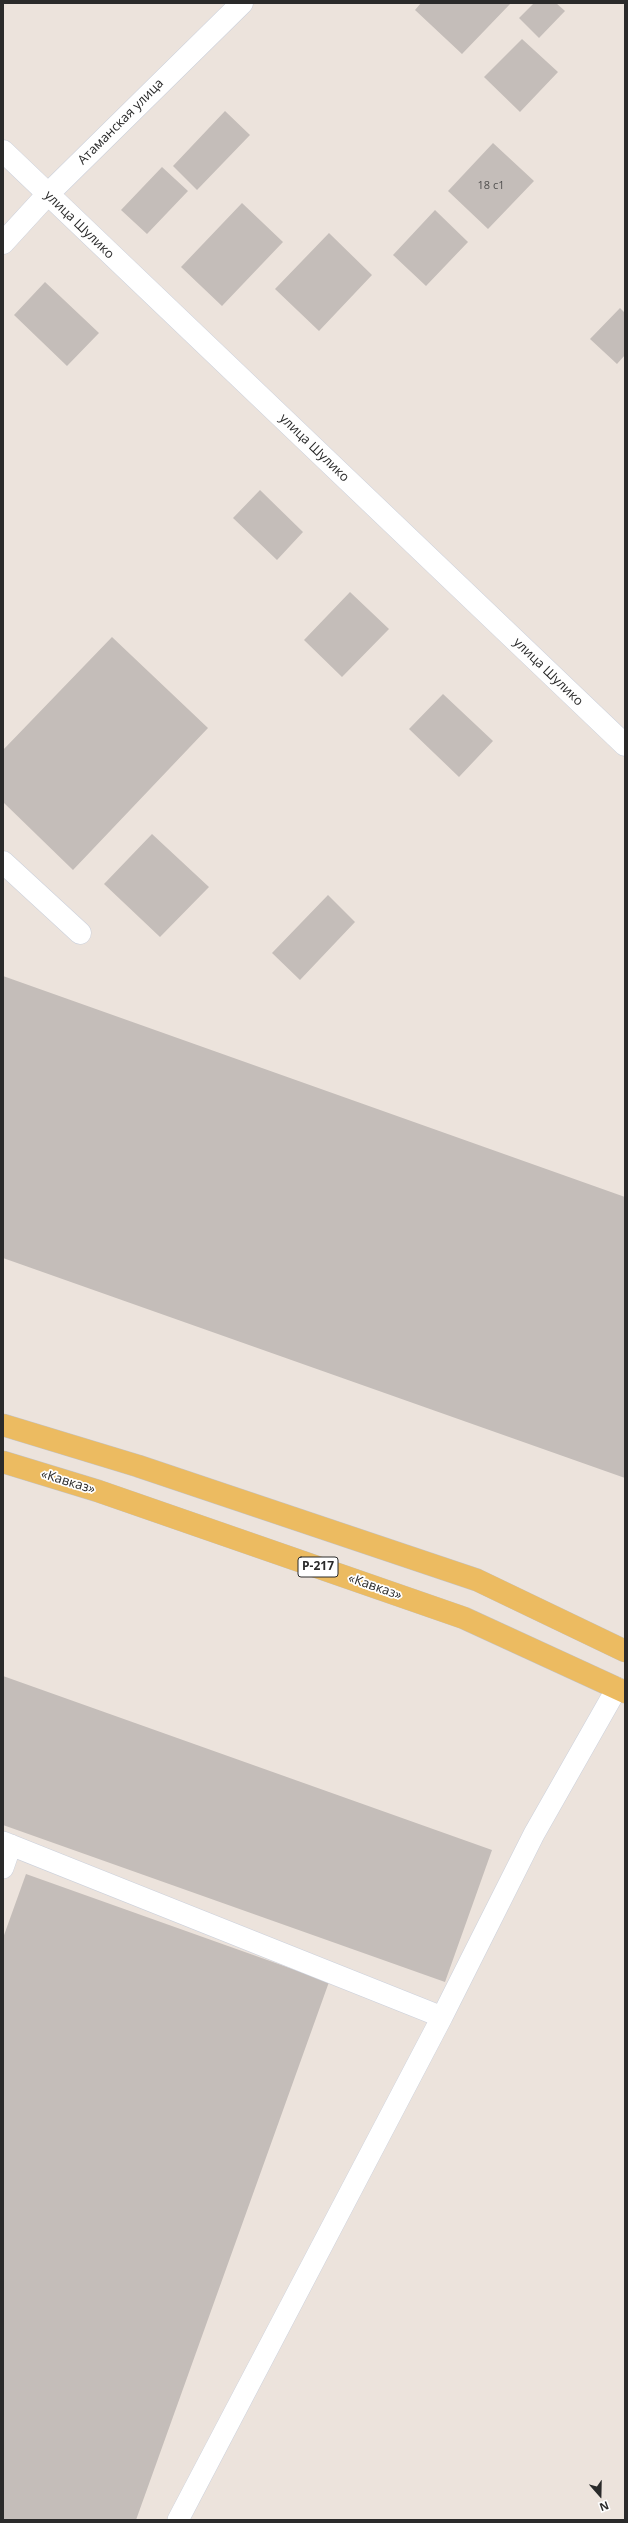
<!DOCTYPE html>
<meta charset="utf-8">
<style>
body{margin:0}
#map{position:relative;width:628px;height:2523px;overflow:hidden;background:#ece3dc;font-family:"Open Sans",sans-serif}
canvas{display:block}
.frame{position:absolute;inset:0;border:4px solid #2a2a2a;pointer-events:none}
.north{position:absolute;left:580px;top:2475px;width:40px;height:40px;-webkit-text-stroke:3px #fff;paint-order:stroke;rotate:160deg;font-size:11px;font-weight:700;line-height:16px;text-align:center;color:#2a2a2a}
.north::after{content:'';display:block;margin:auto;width:14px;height:18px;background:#2a2a2a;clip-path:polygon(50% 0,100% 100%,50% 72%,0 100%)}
</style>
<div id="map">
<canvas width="628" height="2523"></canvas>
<div class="frame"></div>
<div class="north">N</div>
</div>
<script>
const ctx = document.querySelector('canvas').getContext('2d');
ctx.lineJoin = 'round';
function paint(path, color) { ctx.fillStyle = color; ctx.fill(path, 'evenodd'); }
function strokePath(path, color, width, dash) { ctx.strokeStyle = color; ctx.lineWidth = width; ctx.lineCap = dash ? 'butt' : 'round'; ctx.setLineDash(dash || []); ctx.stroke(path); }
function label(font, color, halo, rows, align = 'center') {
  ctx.font = font + ' "Open Sans",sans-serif'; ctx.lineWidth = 3.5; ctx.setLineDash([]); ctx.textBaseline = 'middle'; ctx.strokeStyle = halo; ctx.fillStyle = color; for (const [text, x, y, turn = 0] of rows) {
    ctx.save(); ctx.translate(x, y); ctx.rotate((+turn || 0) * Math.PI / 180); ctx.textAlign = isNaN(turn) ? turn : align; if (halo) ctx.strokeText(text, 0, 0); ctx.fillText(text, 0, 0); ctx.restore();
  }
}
paint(new Path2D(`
 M421 3H511L462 54 415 10Z
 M534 3H556L565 11 539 38 519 18Z
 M522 39 558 72 520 112 484 77Z
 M225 111 250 135 197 190 173 166Z
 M493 143 534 181 488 229 448 191Z
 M162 167 188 191 147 234 121 210Z
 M242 203 283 242 222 306 181 267Z
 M435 210 468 242 426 286 393 255Z
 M329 233 372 275 319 331 275 289Z
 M45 282 99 333 67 366 14 315Z
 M620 308 625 313V355L617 364 590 339Z
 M260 490 303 532 277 560 233 518Z
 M350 592 389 629 342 677 304 640Z
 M112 637 208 728 73 870 3 802V750Z
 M443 694 493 741 459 777 409 729Z
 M152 834 209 887 160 937 104 884Z
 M328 895 355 922 300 980 272 953Z
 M3 976 625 1197V1478L3 1258Z
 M3 1676 492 1850 445 1982 3 1825Z
 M26 1874 329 1982 136 2520H3V1938Z`), '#c4bdb9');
const lane = new Path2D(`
 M3 1842 442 2017 534 1834 617 1688
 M3 1868 11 1845
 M178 2520 442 2017`);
const street = new Path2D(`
 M3 151 625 745
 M3 243 47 195 242 3
 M3 862 80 933`);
const primary = new Path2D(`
 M3 1425 138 1466 477 1580 625 1651
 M3 1462 98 1491 464 1618 625 1692`);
strokePath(lane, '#cbd0db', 22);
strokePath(street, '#cbd0db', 23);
strokePath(primary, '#c3c3c3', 23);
strokePath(lane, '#fff', 21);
strokePath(street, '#fff', 22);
strokePath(primary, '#ecbb61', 22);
label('11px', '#504f4e', null, [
 ["18 с1",491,186]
]);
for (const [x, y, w] of [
 [318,1567,40]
]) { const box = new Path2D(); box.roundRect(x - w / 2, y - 10, w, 20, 3); ctx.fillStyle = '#fff'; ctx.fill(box); strokePath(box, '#2a2a2a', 1); }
label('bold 12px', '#2a2a2a', null, [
 ["Р-217",318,1567]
]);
label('13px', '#2a2a2a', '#fff', [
 ["Атаманская улица",121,122,-45],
 ["улица Шулико",79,225,44],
 ["улица Шулико",314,448,44],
 ["улица Шулико",548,672,44],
 ["«Кавказ»",68,1482,17],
 ["«Кавказ»",375,1587,19]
]);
</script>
